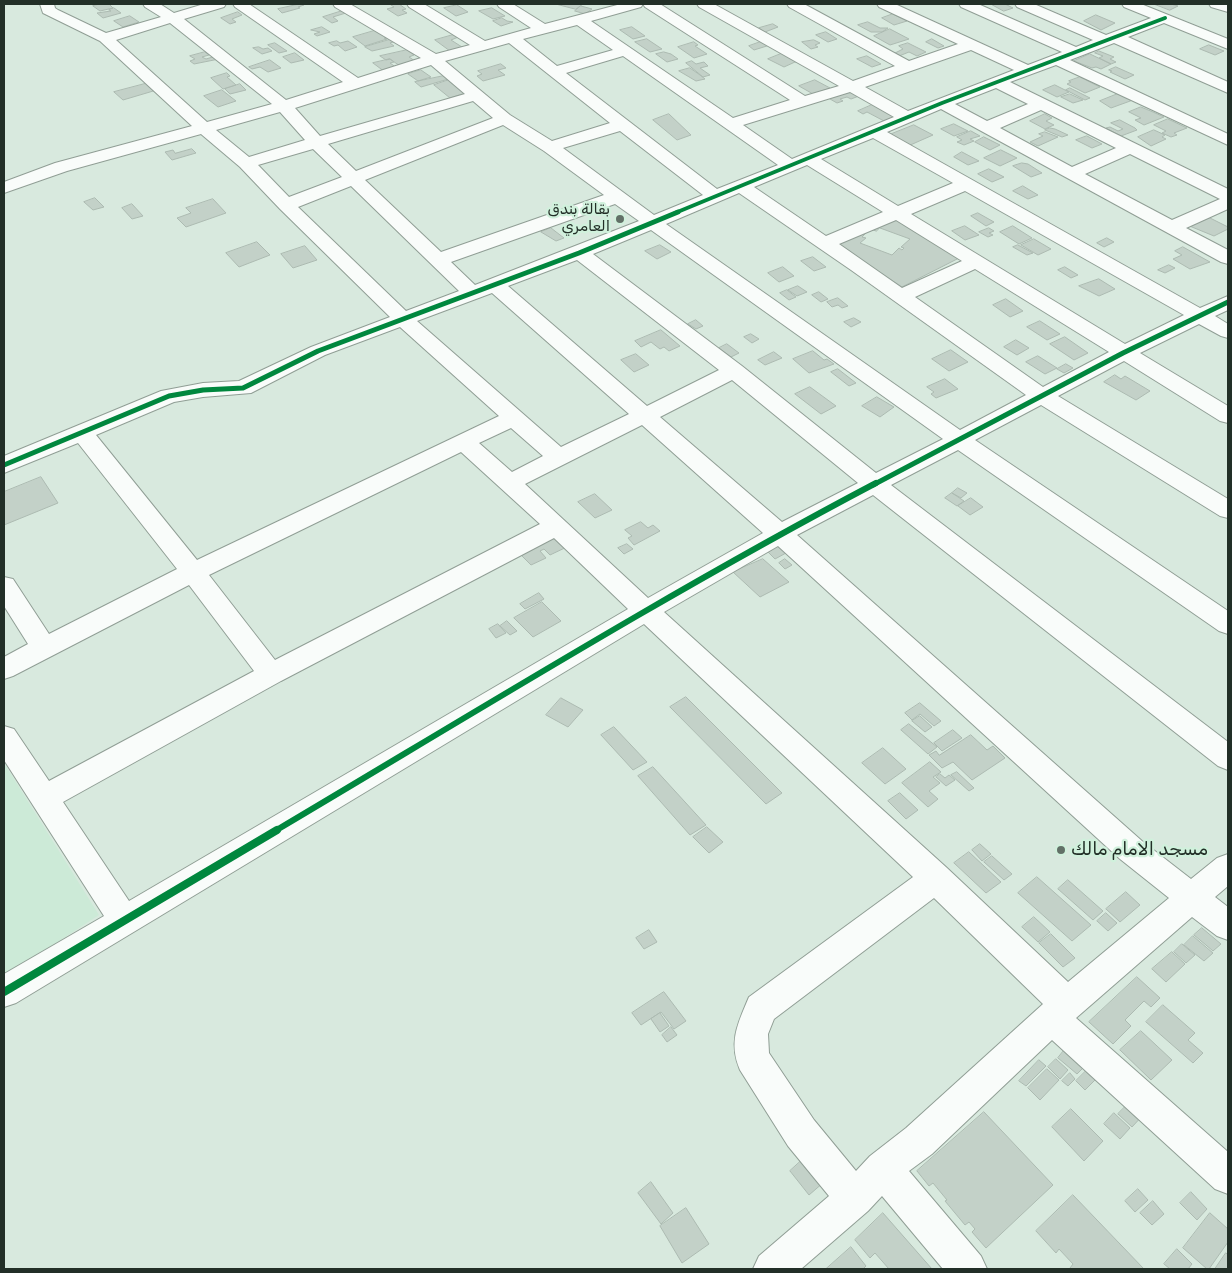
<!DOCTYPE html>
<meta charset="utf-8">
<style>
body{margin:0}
#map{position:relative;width:1232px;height:1273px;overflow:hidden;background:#d8e9de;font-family:Rubik,sans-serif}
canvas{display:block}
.frame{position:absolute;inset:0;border:5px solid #222f27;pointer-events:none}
</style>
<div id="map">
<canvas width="1232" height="1273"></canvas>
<div class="frame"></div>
</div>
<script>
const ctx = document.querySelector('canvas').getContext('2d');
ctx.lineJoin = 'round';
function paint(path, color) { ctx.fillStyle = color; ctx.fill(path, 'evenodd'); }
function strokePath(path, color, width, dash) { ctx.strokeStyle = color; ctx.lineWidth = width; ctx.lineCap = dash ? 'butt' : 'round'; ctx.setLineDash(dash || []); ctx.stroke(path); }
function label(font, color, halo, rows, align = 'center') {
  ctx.font = font + ' Rubik,Vazirmatn,sans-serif'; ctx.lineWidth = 4.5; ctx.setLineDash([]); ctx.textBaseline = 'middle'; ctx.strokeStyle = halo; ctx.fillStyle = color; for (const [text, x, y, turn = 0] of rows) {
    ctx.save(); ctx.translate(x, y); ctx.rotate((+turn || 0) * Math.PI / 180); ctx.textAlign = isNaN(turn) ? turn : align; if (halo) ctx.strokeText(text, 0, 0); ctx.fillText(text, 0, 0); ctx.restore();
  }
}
paint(new Path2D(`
 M4 763 99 915 4 977Z`), '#ccead7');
const building = new Path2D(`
 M100 4H109L113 8 100 11 93 6Z
 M300 4 304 5 298 7 300 8 282 13 278 9Z
 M399 4 406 9 402 10 407 13 398 16 387 9 394 7 391 5Z
 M556 4H583L576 9Z
 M991 4H1005L1013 8 1004 11Z
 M1154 4H1171L1178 6 1170 10Z
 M457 5 468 12 456 16 444 8Z
 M581 6 592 9 585 14 575 11Z
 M114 8 121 13 103 18 97 13 111 11 109 10Z
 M492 8 505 16 493 19 479 11Z
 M345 10 349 12 333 17 338 21 332 23 323 17Z
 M238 12 242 15 232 19 236 22 230 24 221 18Z
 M893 14 907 21 894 25 882 18Z
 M1096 15 1115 23 1101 30 1084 21Z
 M130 16 139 22 123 27 114 21Z
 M502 18 507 21 513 22 501 26 493 21Z
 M868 22 880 28H888L882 32H871L858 25Z
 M773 24 778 27 765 32 759 28Z
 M322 27 330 32 317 36 314 34 320 32 311 30Z
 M632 27 645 36 633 39 620 30Z
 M890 29 909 39 890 45 874 36Z
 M377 30 388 37 384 38 387 39 365 46 353 37Z
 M826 32 837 39 828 42 816 35Z
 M456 34 461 36 451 40 462 47 450 51 435 40Z
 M392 39 396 41 390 43 394 46 372 51 365 47Z
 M647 39 662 49 650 52 635 42Z
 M932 39 944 46 938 48 926 42Z
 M814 40 820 43 815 45 818 47 811 49 802 42Z
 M337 41 340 43 348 41 357 47 345 51 338 45 334 46 329 43Z
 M763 41 770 45 754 50 749 46Z
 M694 42 698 45 695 46 707 54 694 58 678 47Z
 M275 43 287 51 279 53 268 45Z
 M908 43 926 52 917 56 909 52 899 56 895 53 903 49 899 46Z
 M1209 45 1224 51 1215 55 1200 49Z
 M259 47 263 49 268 48 272 51 262 54 253 48Z
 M407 50 414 55 409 57 415 61 400 66 390 59 386 60 380 56Z
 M1099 51 1114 57 1110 59 1116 62 1111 64 1099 58 1103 56 1095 53Z
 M205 52 209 55 202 57 206 59 216 56 219 59 194 64 190 61 195 59 190 56Z
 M664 52 671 54 678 59 667 62 656 54Z
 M295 53 304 60 291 63 283 57Z
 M783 53 801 63 795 62 784 67 768 59Z
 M1090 54 1111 64 1101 69 1096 67 1092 68 1074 61Z
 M867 56 881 64 872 67 857 59Z
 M390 59 394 62 390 63 397 68 385 72 373 63Z
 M270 60 281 68 268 72 260 67 252 69 249 67Z
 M692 61 696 64 704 62 708 66 700 68 710 75 703 77 686 63Z
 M501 64 506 68 498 70 505 75 483 81 477 76 482 74 478 71Z
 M1116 67 1134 75 1125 79 1110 72 1112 71 1109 70Z
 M690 68 700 75 705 79 696 81 679 71Z
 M421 70 431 77 418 81 408 74Z
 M227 73 230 76 227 77 236 85 223 89 211 78Z
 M448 75 452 78 421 87 415 82Z
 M1080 77 1100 87 1085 93 1067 84 1071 82 1069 81Z
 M449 80 457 87 472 91 450 98 434 85Z
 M815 80 830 88 813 94 799 86Z
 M152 82 160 89 123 100 114 92Z
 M240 84 246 90 230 94 225 89Z
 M1055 85 1069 92 1057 97 1043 90Z
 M1070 88 1090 98 1085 100 1066 90Z
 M222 90 236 101 218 107 204 96Z
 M851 91 859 96 851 99 847 97 840 99 843 101 837 103 830 99Z
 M1120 93 1133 100 1111 108 1100 101Z
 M1070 94 1083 100 1073 103 1061 97Z
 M874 104 897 116 884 121 867 112 863 114 858 111Z
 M1141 107 1153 112 1164 117 1144 125 1135 120 1141 118 1129 112Z
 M669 114 691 135 677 140 653 120Z
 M1045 114 1052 118 1046 121 1054 125 1045 129 1030 121Z
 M1168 119 1187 128 1174 133 1177 135 1171 137 1162 133 1166 131 1154 125Z
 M1120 120 1135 128 1137 130 1121 136 1106 128 1110 127 1118 131 1123 129 1111 123Z
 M954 124 968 131 954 136 941 129Z
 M914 125 933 135 908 146 889 135Z
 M1050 128 1055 129 1068 135 1062 137 1045 130Z
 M1154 130 1165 135 1162 137 1166 139 1151 146 1138 137Z
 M971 131 980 136 970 139 974 141 964 145 957 142 962 140 957 137Z
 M1045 132 1058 137 1038 146 1030 142 1043 136 1039 134Z
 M1087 136 1102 144 1092 148 1076 140Z
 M984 137 1000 145 990 150 975 142Z
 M192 149 196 153 172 160 165 152 173 150 175 153Z
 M1001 150 1017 158 1000 166 984 158Z
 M962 152 979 161 968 165 954 157Z
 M1022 163 1028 164 1042 173 1031 177 1013 166Z
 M989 169 1004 177 992 182 978 174Z
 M1023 186 1038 195 1028 199 1013 191Z
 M95 198 104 207 93 210 84 202Z
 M213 199 226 213 186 227 177 218 191 213 186 208Z
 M132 204 143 216 132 219 122 208Z
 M978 213 994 222 986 226 971 216Z
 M896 215 963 256 902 287 835 243Z
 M1206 216 1228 227V229L1214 236 1187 225Z
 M965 226 979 235 965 240 952 231Z
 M1013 226 1032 238 1019 244 1000 232Z
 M551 228 564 238 556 241 541 232Z
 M880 228 910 239 901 247 904 248 902 250 899 248 892 255 860 243 866 238 862 237 870 229 876 231Z
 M989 228 994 231 989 233 993 235 988 237 979 232Z
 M1107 238 1114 242 1104 247 1097 243Z
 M1034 239 1051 249 1038 255 1021 245Z
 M257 242 270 255 239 267 226 253Z
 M660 245 671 252 657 259 645 251Z
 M1018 245 1033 253 1027 255 1013 247Z
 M305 246 317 260 293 268 281 254Z
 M1183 247 1210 262 1190 269 1173 259 1182 255 1175 251Z
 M813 257 826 267 814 271 801 261Z
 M1169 265 1175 268 1165 273 1158 270Z
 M783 267 794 276 779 282 768 273Z
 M1065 267 1078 275 1071 278 1058 270Z
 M1099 279 1115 289 1099 296 1079 286Z
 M798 286 807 292 797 296 788 290Z
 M787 290 796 297 789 300 780 293Z
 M819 292 828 299 821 302 812 295Z
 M838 298 848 306 842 308 838 305 832 307 827 302Z
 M1006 299 1023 311 1010 317 993 305Z
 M854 318 861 322 851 327 844 322Z
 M696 320 703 326 696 329 688 324Z
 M1040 321 1060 334 1047 340 1027 327Z
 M661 330 680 346 669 351 664 347 660 349 651 342 641 347 635 341Z
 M751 334 759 339 752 343 744 337Z
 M1065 337 1088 353 1074 360 1050 344Z
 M1016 340 1029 348 1017 355 1004 347Z
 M727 344 739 353 731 357 719 348Z
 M951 350 968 362 949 371 932 359Z
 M813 351 824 360 827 359 834 364 809 373 793 359Z
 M774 352 782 358 765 365 758 360Z
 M636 354 649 365 634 372 621 360Z
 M1038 356 1057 368 1045 374 1026 362Z
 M1066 364 1073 368 1064 373 1057 369Z
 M838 369 856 383 849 386 831 372Z
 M1115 375 1121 379 1125 376 1150 391 1136 400 1104 382Z
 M945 379 958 389 936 398 931 394 934 392 927 387Z
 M810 387 836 406 821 414 795 394Z
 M877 397 894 407 880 417 862 406Z
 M41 477 58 503 4 525V492Z
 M958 488 967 493 961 498 952 493Z
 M952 493 964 501 957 506 945 498Z
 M595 494 612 510 595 518 578 502Z
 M971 498 983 507 970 515 958 506Z
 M641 522 648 528 653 525 660 531 634 545 628 538 632 536 625 530Z
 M556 530 571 545 550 555 544 549 540 551 546 558 531 565 516 550Z
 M627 544 633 549 624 554 618 548Z
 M778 545 786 553 775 559 767 551Z
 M763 559 789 582 760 597 733 572Z
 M785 559 792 565 785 569 779 563Z
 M539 593 544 599 525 609 520 604Z
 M542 602 561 621 533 637 514 618Z
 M507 621 517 631 510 635 500 626Z
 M498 624 506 633 496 638 489 629Z
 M686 697 782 793 766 804 670 707Z
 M561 698 583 710 568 727 546 715Z
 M920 703 941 721 934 726 920 714 912 720 905 713Z
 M920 716 932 727 925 732 912 721Z
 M909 724 937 747 928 754 901 730Z
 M614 727 647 762 633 770 601 735Z
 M953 730 962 738 942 751 934 743Z
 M971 735 987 750 993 746 1005 758 972 780 953 762 942 768 929 755 936 751 939 755Z
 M883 748 906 769 885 784 862 763Z
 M930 762 941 772 933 777 940 783 929 791 938 799 928 807 902 783Z
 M653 767 706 825 690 835 638 776Z
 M957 772 974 788 969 791 951 775Z
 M940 774 945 778 949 775 955 780 946 786 936 777Z
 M900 793 918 810 906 819 888 801Z
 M707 827 723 842 709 853 693 837Z
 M980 844 991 854 982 861 972 850Z
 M969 852 1001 882 986 893 954 863Z
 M992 856 1012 874 1004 880 984 862Z
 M1037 877 1091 925 1072 941 1018 893Z
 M1068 880 1103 911 1093 920 1058 889Z
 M1126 892 1140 905 1120 922 1106 909Z
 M1106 913 1117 923 1108 931 1097 921Z
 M1034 917 1050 932 1038 942 1022 927Z
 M1202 928 1221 944 1213 951 1194 935Z
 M649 930 657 942 644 949 636 938Z
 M1051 934 1075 958 1063 967 1039 943Z
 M1193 936 1213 953 1204 961 1184 945Z
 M1182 944 1195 955 1186 963 1174 952Z
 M1172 952 1185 964 1166 982 1152 969Z
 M1137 977 1160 998 1151 1007 1144 1001 1125 1020 1131 1026 1113 1044 1089 1022Z
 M664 992 686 1021 674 1029 661 1012 641 1025 632 1013Z
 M1163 1005 1195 1033 1188 1040 1203 1053 1193 1063 1146 1022Z
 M660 1013 669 1026 660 1032 651 1019Z
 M671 1027 677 1035 667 1042 662 1035Z
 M1141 1031 1172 1060 1151 1080 1120 1050Z
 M1066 1048 1086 1065 1077 1074 1058 1058Z
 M1056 1059 1068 1070 1060 1079 1048 1067Z
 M1039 1060 1046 1066 1026 1086 1019 1081Z
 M1090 1067 1099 1076 1085 1090 1076 1081Z
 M1047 1069 1059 1080 1040 1100 1028 1088Z
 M1070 1073 1075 1079 1068 1086 1062 1081Z
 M1131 1101 1144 1114 1132 1127 1118 1114Z
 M1071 1109 1103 1141 1084 1161 1052 1127Z
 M984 1112 1053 1185 986 1248 972 1232 975 1229 969 1222 965 1225 945 1201 947 1200 933 1183 929 1186 917 1171Z
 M1114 1113 1130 1128 1120 1139 1104 1124Z
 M811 1152 831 1176 809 1195 790 1171Z
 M651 1182 673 1213 661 1224 638 1193Z
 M1138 1189 1148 1200 1135 1212 1125 1201Z
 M1191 1192 1207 1209 1197 1220 1180 1203Z
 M1073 1195 1144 1269H1071L1070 1268 1073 1264 1059 1249 1056 1253 1036 1231Z
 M1153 1201 1164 1214 1152 1225 1140 1213Z
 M686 1208 709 1244 682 1263 660 1226Z
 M883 1213 932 1269H889L875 1253 870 1258 855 1240Z
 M1210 1213 1228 1229V1242L1209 1269H1207L1183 1248Z
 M851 1247 866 1266 863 1269H826Z
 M1177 1249 1192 1264 1188 1269H1170L1164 1264Z
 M1226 1253 1228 1255V1269H1215Z`);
paint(building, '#c3d1c8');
strokePath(building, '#acbab1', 1);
const minor = new Path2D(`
 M40 4H54L55 8 58 10 106 33 161 17 145 7 143 4H160L174 13 204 4H226L224 7 184 19 286 100 343 82 235 7 233 4H249L358 78 421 58 335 7 333 4H350L436 54 470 45 409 7 407 4H424L485 41 531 28 499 7 497 4H513L545 24 621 4H660L805 96 839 86 699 7 697 4H714L853 81 895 66 789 7 787 4H804L909 61 958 44 879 7 877 4H895L1028 65 1062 52 961 7 959 4H978L1076 47 1093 40 1017 7 1015 4H1034L1106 35 1151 18 1124 7 1122 4H1141L1228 39V49L1164 23 1128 37 1228 82V93L1114 43 1070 60 1228 134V145L1056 65 1010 82 1228 189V209L1186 228 1228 250V264L1221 262 941 109 887 132 1200 308 1228 296V310L1215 316 1228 324V338L1221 336 1199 324 1140 353 1228 406V423L1220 421 1124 361 1058 396 1228 499V518L1220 516 1041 405 975 440 1228 611V634L1219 631 958 450 891 485 1228 742V770L1218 766 873 495 797 535 1142 841 1191 879 1217 858 1228 854V886L1215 897 1228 907V940L1217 936 1192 917 1076 1018 1228 1152V1194L1215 1189 1052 1040 932 1154 909 1171 981 1256 987 1269H943L882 1196 868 1211 801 1269H753L759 1256 829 1196 788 1146 740 1070C728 1042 738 1023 749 997L913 877 644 624 16 1003 4 1007V974L104 916 4 760V726L14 729 49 781 254 671 189 585 13 676 4 679V657L28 644 4 606V577L13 579 49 634 177 569 78 443 4 473V456L161 391 203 383 239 381 311 347 390 317 280 209 240 167 201 134 67 171 4 193V182L55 163 192 126 100 41 43 13ZM643 4 645 7 790 100 733 118 591 21 641 7ZM170 23 272 104 207 122 116 40ZM577 25 613 50 557 66 523 39ZM509 43 610 123 552 141 510 115 445 61ZM971 50 1014 70 908 111 865 87ZM623 56 778 165 717 189 566 73ZM431 65 465 94 320 136 295 108ZM996 88 1028 104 987 121 955 104ZM850 92 894 117 792 159 743 125ZM473 101 493 118 356 171 328 144ZM1041 110 1116 148 1072 167 1000 128ZM280 112 305 140 249 157 216 130ZM503 125 544 151 604 195 441 252 365 180ZM620 131 703 195 654 215 563 148ZM873 138 953 183 898 206 821 159ZM313 149 342 177 289 197 258 165ZM1130 154 1220 199 1172 220 1085 174ZM807 165 883 212 826 236 754 187ZM351 186 459 291 406 311 298 207ZM965 191 1184 315 1125 344 911 214ZM739 193 851 270 1026 395 960 430 666 224ZM615 204 639 221 475 285 451 262ZM896 220 962 261 902 288 839 244ZM651 230 943 439 876 473 742 366 593 254ZM577 260 719 370 647 406 508 286ZM975 269 1109 352 1043 387 915 297ZM492 293 629 414 561 447 417 321ZM400 327 499 416 197 560 96 435 174 402 203 397 251 393 325 355ZM732 380 858 483 782 522 660 417ZM642 425 763 533 648 598 525 484ZM511 428 543 456 512 472 479 443ZM461 452 540 524 275 660 209 575ZM554 538 628 609 129 901 63 802 281 681ZM778 546 1120 859 1169 898 1068 982 947 868 664 612ZM934 898 1043 1004 906 1128 870 1156 856 1171 814 1120 769 1053 768 1034 774 1019Z
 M1209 4H1228V12L1211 7Z`);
strokePath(minor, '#909e95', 2);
paint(minor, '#f9fcfa');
strokePath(new Path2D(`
 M675 213 942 103 1165 18`), '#00873e', 4);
strokePath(new Path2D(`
 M4 465 169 396 203 390 243 388 318 351 579 253 678 212
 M873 485 1123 353 1228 302`), '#00873e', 5);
strokePath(new Path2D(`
 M275 831C474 713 671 591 876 483`), '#00873e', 6);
strokePath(new Path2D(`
 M4 992 277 830`), '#00873e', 8);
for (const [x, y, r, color] of [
 [620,219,5,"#627067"],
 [1061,850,5,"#627067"]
]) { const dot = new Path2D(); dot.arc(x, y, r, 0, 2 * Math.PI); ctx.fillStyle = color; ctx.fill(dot); strokePath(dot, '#d0f1dc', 2); }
label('15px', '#222f27', '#d0f1dc', [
 ["بقالة بندق",610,210],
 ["العامري",610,227]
], 'right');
label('18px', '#222f27', '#d0f1dc', [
 ["مسجد الامام مالك",1071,850]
], 'left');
</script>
